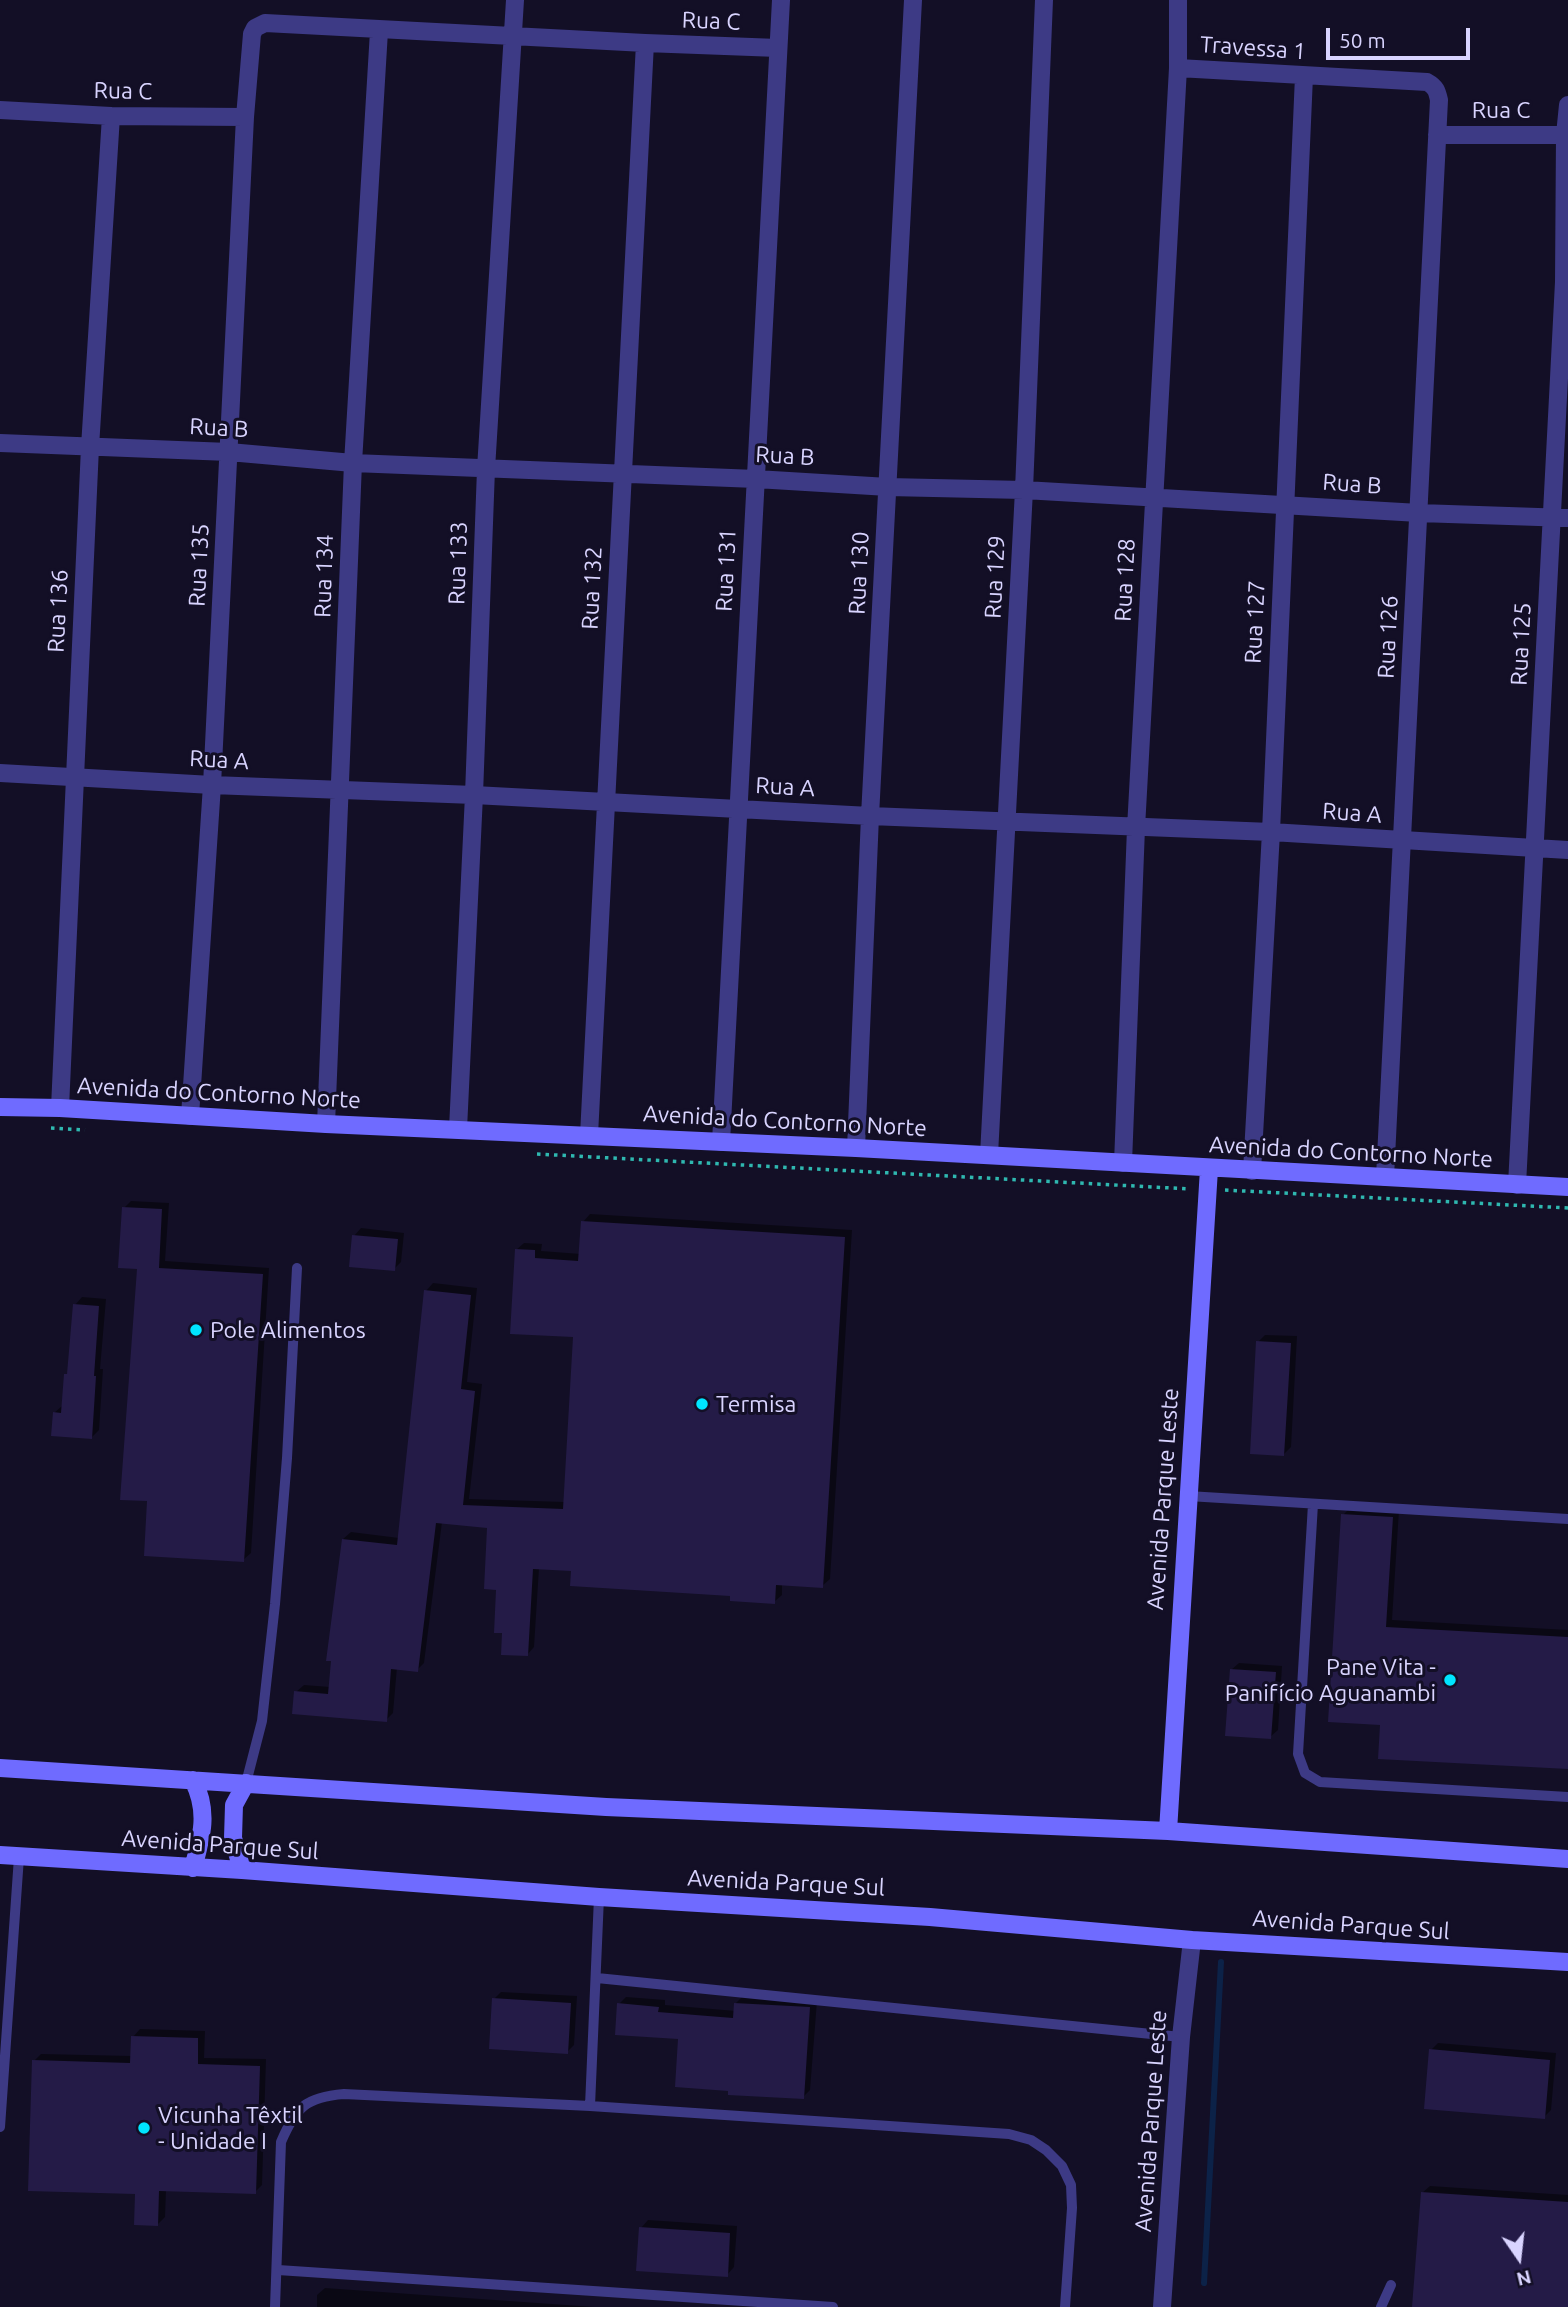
<!DOCTYPE html>
<meta charset="utf-8">
<style>
body{margin:0}
#map{position:relative;width:1568px;height:2307px;overflow:hidden;background:#130f26;font-family:Ubuntu,sans-serif}
canvas{display:block}
.north{position:absolute;left:1484px;top:2223px;width:70px;height:70px;-webkit-text-stroke:5px #130f26;paint-order:stroke;rotate:166deg;font-size:19px;font-weight:700;line-height:28px;text-align:center;color:#d9d4ff}
.north::after{content:'';display:block;margin:auto;width:24px;height:32px;background:#d9d4ff;clip-path:polygon(50% 0,100% 100%,50% 72%,0 100%)}
.scale{position:absolute;left:1326px;top:28px;width:144px;height:32px;box-sizing:border-box;border:4px solid #d9d4ff;border-top:0;padding-left:9px;font-size:21px;line-height:24px;white-space:nowrap;color:#d9d4ff;-webkit-text-stroke:5px #130f26;paint-order:stroke}
</style>
<div id="map">
<canvas width="1568" height="2307"></canvas>
<div class="north">N</div>
<div class="scale">50 m</div>
</div>
<script>
const ctx = document.querySelector('canvas').getContext('2d');
ctx.lineJoin = 'round';
function paint(path, color) { ctx.fillStyle = color; ctx.fill(path, 'evenodd'); }
function strokePath(path, color, width, dash) { ctx.strokeStyle = color; ctx.lineWidth = width; ctx.lineCap = dash ? 'butt' : 'round'; ctx.setLineDash(dash || []); ctx.stroke(path); }
function label(font, color, halo, rows, align = 'center') {
  ctx.font = font + ' Ubuntu,sans-serif'; ctx.lineWidth = 6; ctx.setLineDash([]); ctx.textBaseline = 'middle'; ctx.strokeStyle = halo; ctx.fillStyle = color; for (const [text, x, y, turn = 0] of rows) {
    ctx.save(); ctx.translate(x, y); ctx.rotate((+turn || 0) * Math.PI / 180); ctx.textAlign = isNaN(turn) ? turn : align; if (halo) ctx.strokeText(text, 0, 0); ctx.fillText(text, 0, 0); ctx.restore();
  }
}
paint(new Path2D(`
 M131 1201 169 1203 165 1261 269 1268 251 1553 243 1560 149 1500 139 1268 124 1208Z
 M590 1214 852 1230 830 1579 822 1586 782 1584V1595L774 1602 573 1569 539 1568 534 1647 527 1655 504 1631 488 1527 442 1522 424 1663 417 1670 397 1667 393 1713 386 1720 296 1692 304 1685 330 1687 343 1539 351 1532 399 1538 426 1291 433 1283 477 1288 467 1382 482 1384 469 1499 565 1502 575 1336 516 1250 524 1243 542 1244 541 1251 581 1254 583 1222Z
 M361 1228 404 1233 401 1262 394 1269 354 1236Z
 M82 1297 106 1299 100 1369H103L99 1430 92 1437 54 1413 62 1406 66 1375 69 1371 75 1305Z
 M1265 1335 1297 1336 1291 1447 1284 1454 1258 1342Z
 M1350 1508 1399 1510 1392 1620 1568 1630V1768L1382 1723 1343 1515Z
 M1239 1663 1282 1666 1278 1730 1270 1737 1231 1670Z
 M501 1992 577 1996 574 2045 567 2052 494 1999Z
 M743 1996 817 2001 810 2090 803 2097 730 2089 680 2038 619 2004 626 1997 665 2000V2005L736 2011V2003Z
 M140 2029 205 2031 204 2058 266 2059 262 2185 255 2192 166 2190 165 2217 158 2224 136 2192 34 2061 41 2054 132 2056 133 2037Z
 M1438 2043 1556 2053 1551 2110 1544 2117 1431 2050Z
 M1430 2186 1568 2195V2307H1414L1422 2193Z
 M648 2220 737 2226 734 2267 727 2275 641 2228Z
 M325 2288 594 2307H317V2295Z`), '#0007');
strokePath(new Path2D(`
 M1204 2283 1221 1962`), '#0c2248', 6);
paint(new Path2D(`
 M122 1207 162 1209 159 1268 263 1274 244 1562 144 1556 147 1501 120 1500 137 1269 118 1268Z
 M581 1221 845 1237 823 1588 776 1585 775 1604 730 1601V1596L570 1586 571 1571 533 1569 528 1656 501 1655 502 1633H494L496 1590 484 1589 487 1528 436 1523 418 1672 391 1669 387 1722 292 1714 294 1691 328 1694 331 1661H326L342 1539 397 1545 424 1290 471 1295 461 1389 475 1391 463 1505 563 1509 573 1337 510 1334 515 1249 535 1250V1258L578 1261Z
 M352 1235 398 1239 395 1271 349 1267Z
 M73 1304 99 1306 94 1376H96L92 1439 51 1436 53 1412 61 1413 64 1374H67Z
 M1256 1341 1291 1343 1284 1456 1250 1454Z
 M1341 1514 1393 1517 1386 1627 1568 1637V1769L1378 1759 1380 1725 1328 1722Z
 M1230 1669 1276 1672 1271 1739 1225 1736Z
 M492 1998 571 2003 568 2054 489 2049Z
 M617 2003 659 2007 658 2012 733 2018 734 2003 810 2007 804 2099 728 2095V2091L675 2087 678 2039 615 2035Z
 M131 2036 198 2038V2064L260 2066 256 2194 159 2191 158 2226 134 2225 135 2194 28 2191 32 2060 130 2063Z
 M1429 2049 1550 2060 1545 2119 1424 2109Z
 M1421 2192 1568 2202V2307H1412Z
 M639 2227 730 2233 728 2277 636 2271Z`), '#241b47');
strokePath(new Path2D(`
 M51 1128 85 1130
 M537 1154 1190 1189
 M1225 1190 1568 1208`), '#2fb8b0', 3.5, [3.5, 5]);
strokePath(new Path2D(`
 M1188 1496 1568 1519
 M1313 1504 1298 1754 1305 1773 1320 1782 1568 1797
 M246 1783 262 1721 275 1604 287 1458 297 1268
 M597 1978 1181 2037
 M590 2106 599 1897
 M0 2127 19 1857
 M278 2270 833 2307
 M275 2307 281 2142C296 2107 306 2097 344 2094L590 2106 1009 2134 1031 2140 1046 2150 1062 2166 1071 2185 1072 2208 1065 2307
 M1381 2307 1391 2285`), '#3d3a85', 10);
strokePath(new Path2D(`
 M1178 68 1427 82C1436 87 1437 91 1439 100L1385 1177
 M0 110 111 116 245 117
 M1437 135H1565
 M0 443 229 452 353 463 756 479 888 487 1024 490 1419 513 1568 518
 M0 773 212 785 474 795 870 816 1271 832 1568 850
 M60 1108 90 447 111 116
 M190 1116 212 785 245 117 252 34 255 28 265 23 645 43 778 48
 M326 1124 353 463 379 31
 M458 1129 474 795 486 469 515 0
 M589 1135 645 43
 M721 1142 781 0
 M856 1148 870 816 913 0
 M989 1155 1024 490 1044 0
 M1123 1163 1136 828 1178 68V0
 M1252 1171 1271 832 1304 76
 M1517 1185 1564 282 1565 135 1568 105
 M1162 2307 1181 2037 1192 1940`), '#3d3a85', 18);
strokePath(new Path2D(`
 M0 1107 60 1108 326 1124 856 1148 1568 1187
 M0 1768 606 1807 1168 1831 1568 1859
 M1168 1831 1209 1169
 M0 1855 242 1870 599 1897 930 1917 1192 1940 1568 1962
 M193 1868C202 1836 209 1811 193 1780
 M242 1870 233 1838 234 1805 246 1783`), '#6f6bff', 18);
for (const [x, y, r, color] of [
 [196,1330,7,"#00e5ff"],
 [702,1404,7,"#00e5ff"],
 [1450,1680,7,"#00e5ff"],
 [144,2128,7,"#00e5ff"]
]) { const dot = new Path2D(); dot.arc(x, y, r, 0, 2 * Math.PI); ctx.fillStyle = color; ctx.fill(dot); strokePath(dot, '#130f26', 2.5); }
label('23px', '#d9d4ff', '#130f26', [
 ["Rua C",711,21,2],
 ["Travessa 1",1253,48,4],
 ["Rua C",123,91,1],
 ["Rua C",1501,110],
 ["Rua B",219,428,3],
 ["Rua B",785,456,3],
 ["Rua B",1352,484,4],
 ["Rua 133",458,563,-88],
 ["Rua 135",199,565,-87],
 ["Rua 131",726,570,-87],
 ["Rua 130",859,573,-87],
 ["Rua 134",324,576,-88],
 ["Rua 129",995,577,-87],
 ["Rua 128",1125,580,-87],
 ["Rua 132",592,588,-87],
 ["Rua 136",58,611,-87],
 ["Rua 127",1255,622,-87],
 ["Rua 126",1388,637,-87],
 ["Rua 125",1521,644,-87],
 ["Rua A",219,760,3],
 ["Rua A",785,787,3],
 ["Rua A",1352,813,4],
 ["Avenida do Contorno Norte",219,1093,3],
 ["Avenida do Contorno Norte",785,1121,3],
 ["Avenida do Contorno Norte",1351,1152,3],
 ["Avenida Parque Leste",1163,1499,-86],
 ["Avenida Parque Sul",220,1845,4],
 ["Avenida Parque Sul",786,1883,3],
 ["Avenida Parque Sul",1351,1925,4],
 ["Avenida Parque Leste",1151,2121,-86]
]);
label('23px', '#d9d4ff', '#130f26', [
 ["Pole Alimentos",210,1330],
 ["Termisa",716,1404],
 ["Pane Vita -",1436,1667,"right"],
 ["Panifício Aguanambi",1436,1693,"right"],
 ["Vicunha Têxtil",158,2115],
 ["- Unidade I",158,2141]
], 'left');
</script>
